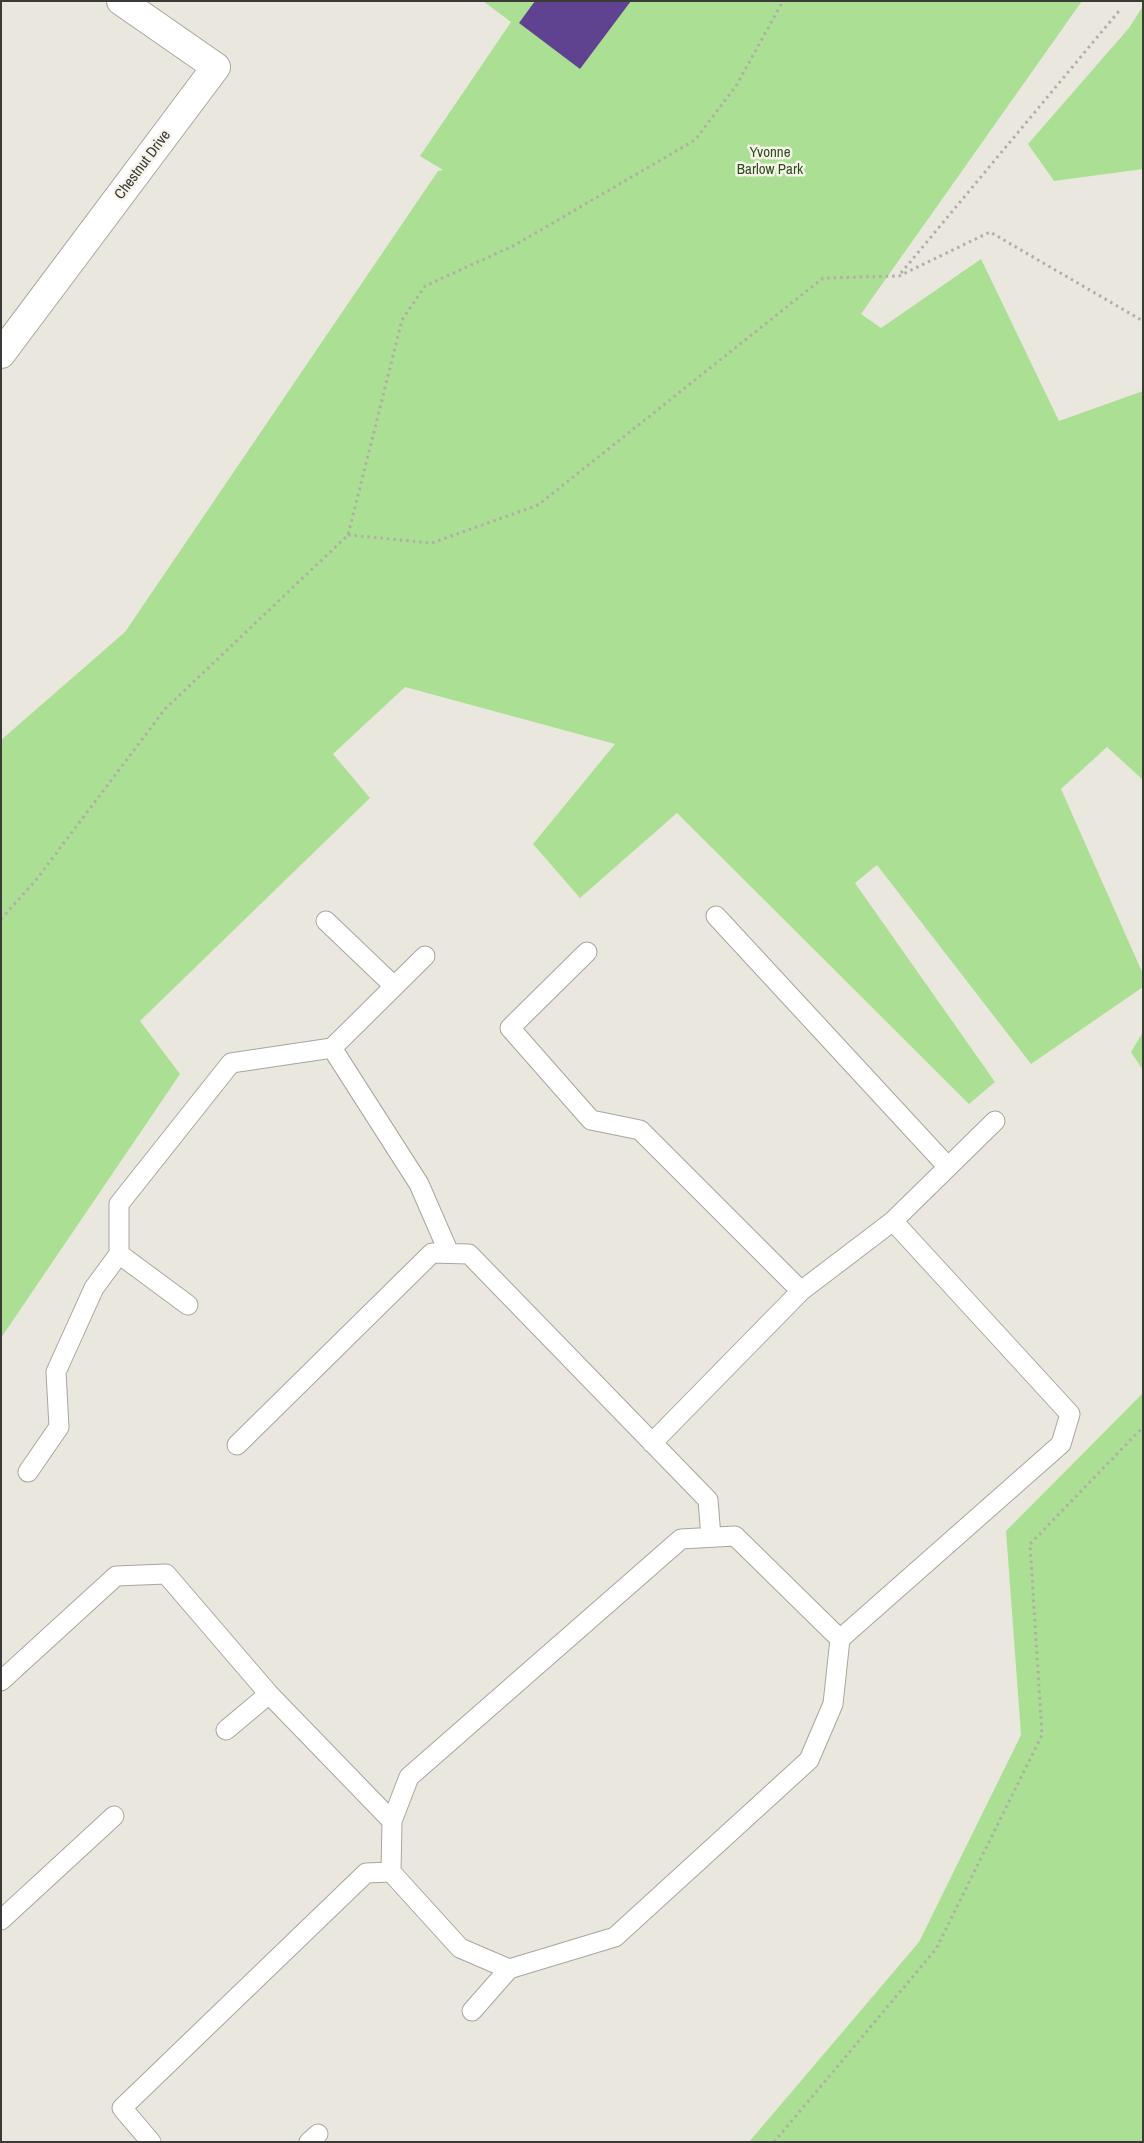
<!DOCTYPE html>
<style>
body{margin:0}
#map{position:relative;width:1144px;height:2143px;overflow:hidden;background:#eae7de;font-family:"Archivo Narrow",sans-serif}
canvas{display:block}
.frame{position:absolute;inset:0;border:2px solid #3b3a36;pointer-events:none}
</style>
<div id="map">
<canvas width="1144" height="2143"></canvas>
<div class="frame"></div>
</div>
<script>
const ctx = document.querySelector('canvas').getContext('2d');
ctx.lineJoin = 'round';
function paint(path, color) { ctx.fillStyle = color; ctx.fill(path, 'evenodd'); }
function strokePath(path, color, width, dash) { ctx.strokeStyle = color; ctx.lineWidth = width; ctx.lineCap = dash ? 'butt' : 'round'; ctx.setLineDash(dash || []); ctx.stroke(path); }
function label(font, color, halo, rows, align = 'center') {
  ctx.font = font + ' "Archivo Narrow",sans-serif'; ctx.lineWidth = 5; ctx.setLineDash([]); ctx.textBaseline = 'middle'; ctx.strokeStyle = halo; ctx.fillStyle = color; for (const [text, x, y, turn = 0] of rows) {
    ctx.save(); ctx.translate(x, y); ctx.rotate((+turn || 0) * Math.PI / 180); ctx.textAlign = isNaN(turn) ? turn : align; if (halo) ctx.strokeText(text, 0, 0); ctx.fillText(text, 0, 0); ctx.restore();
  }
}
paint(new Path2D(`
 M483 1H1082L861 314 881 328 981 259 1059 421 1143 391V780L1107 747 1061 789 1143 974V987L1031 1064 877 865 855 883 995 1082 969 1104 677 813 580 898 533 844 615 744 405 687 333 754 370 798 140 1021 180 1074 1 1338V740L125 632 438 171 443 170 420 156 511 22Z
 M1143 6V169L1054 181 1028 144 1129 28Z
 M1143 1032V1070L1131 1052Z
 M1143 1393V2142H749L919 1942 1021 1735 1006 1531Z`), '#abe094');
paint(new Path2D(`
 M535 1H631L580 69 519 23Z`), '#5f4391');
const service = new Path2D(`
 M716 916 948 1167
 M326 921 394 986
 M587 952 510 1028 591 1120 640 1130 801 1291
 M425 956 332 1048 419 1184 449 1253
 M188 1305 119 1254V1204L231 1063 332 1048
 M652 1443 801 1291 893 1221 995 1121
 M237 1445 432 1253 469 1254 708 1500 711 1537
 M28 1472 59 1427 56 1372 94 1288 119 1254
 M840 1639 1061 1444 1070 1414 893 1221
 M1 1681 116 1576 166 1574 269 1694 392 1821 409 1777 681 1539 735 1536 840 1639 833 1704 809 1760 615 1937 509 1969 472 2011
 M226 1730 269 1694
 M392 1821 391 1872 460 1948 509 1969
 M1 1920 114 1816
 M151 2142 122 2108 366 1873 391 1872
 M309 2142 318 2134`);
const minor = new Path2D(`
 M1 354 216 67 121 1`);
strokePath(service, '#a8a69d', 21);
strokePath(minor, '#a8a69d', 30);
strokePath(new Path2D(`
 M901 273 1119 11
 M348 535 432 543 538 505 823 278 899 276 990 232 1143 321
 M1 919 36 880 165 709 348 535 402 320 425 286 515 245 695 140 736 86 783 1
 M774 2142 936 1949 1042 1735 1030 1544 1143 1427`), '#b0aea6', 3, [2.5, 4]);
strokePath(service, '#fff', 19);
strokePath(minor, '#fff', 28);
label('15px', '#2b501a', '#f7f4eb', [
 ["Yvonne",770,153],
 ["Barlow Park",770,170]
]);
label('15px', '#3b3a36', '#f7f4eb', [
 ["Chestnut Drive",143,165,-53]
]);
</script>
